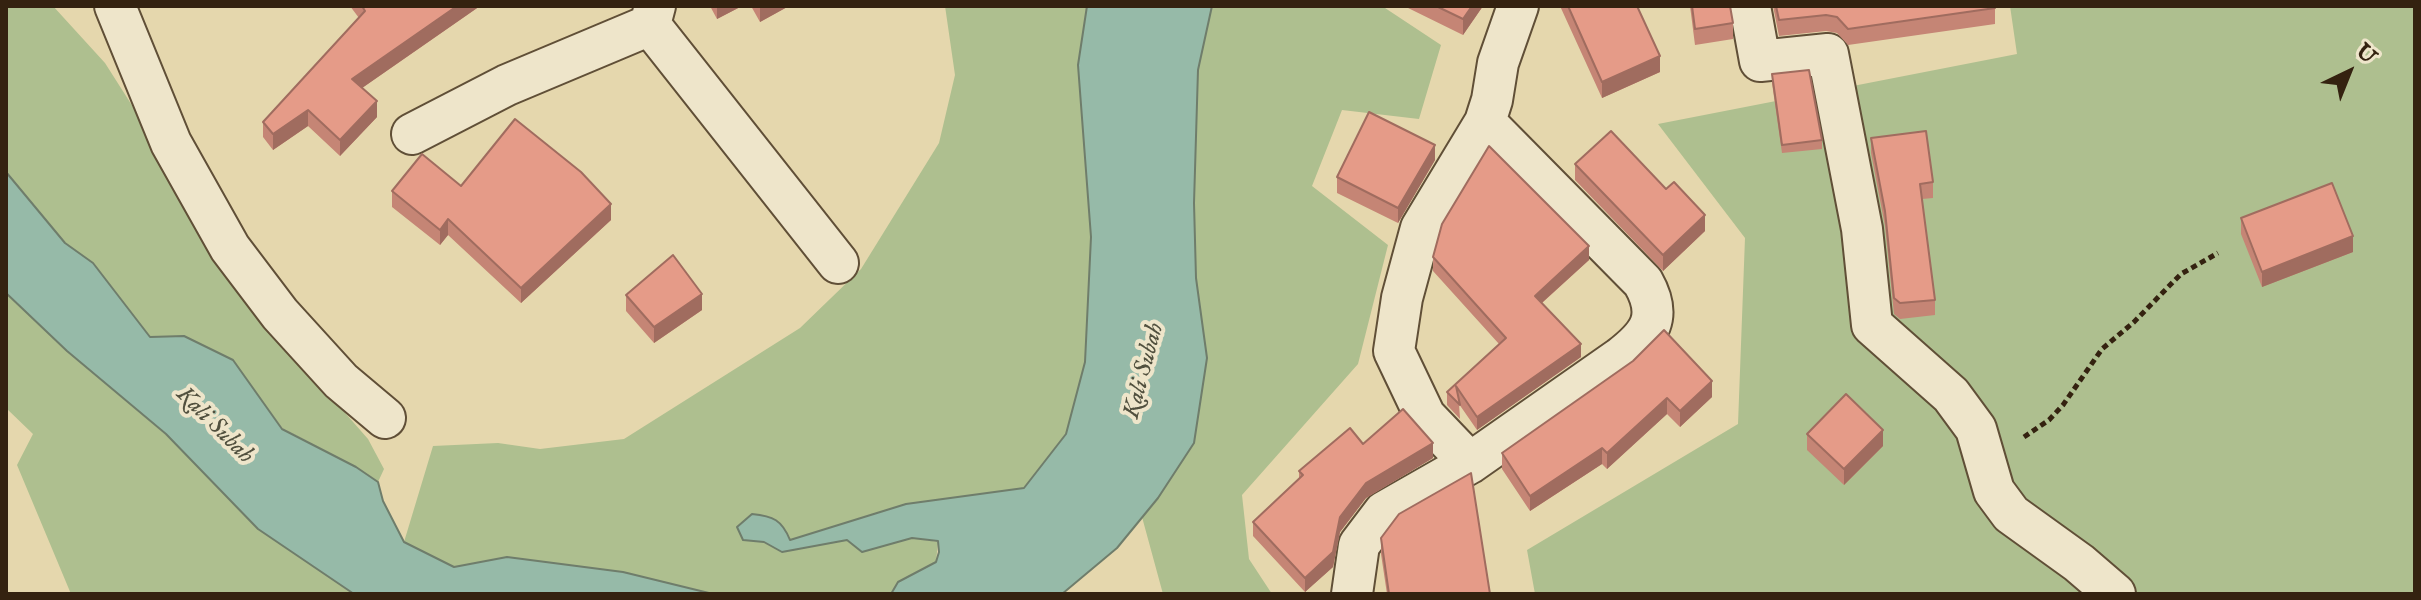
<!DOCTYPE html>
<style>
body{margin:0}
#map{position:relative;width:2421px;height:600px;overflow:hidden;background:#e5d7ad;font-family:"IM FELL English",serif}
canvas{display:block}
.frame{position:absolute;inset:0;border:8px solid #342210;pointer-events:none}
.north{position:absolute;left:2309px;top:32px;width:80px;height:80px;-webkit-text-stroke:6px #eee5ca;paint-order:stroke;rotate:43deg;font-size:22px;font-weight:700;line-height:32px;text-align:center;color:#342210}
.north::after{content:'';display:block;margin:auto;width:28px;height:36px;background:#342210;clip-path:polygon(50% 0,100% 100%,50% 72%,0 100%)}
</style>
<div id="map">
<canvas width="2421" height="600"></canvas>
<div class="frame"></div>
<div class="north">U</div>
</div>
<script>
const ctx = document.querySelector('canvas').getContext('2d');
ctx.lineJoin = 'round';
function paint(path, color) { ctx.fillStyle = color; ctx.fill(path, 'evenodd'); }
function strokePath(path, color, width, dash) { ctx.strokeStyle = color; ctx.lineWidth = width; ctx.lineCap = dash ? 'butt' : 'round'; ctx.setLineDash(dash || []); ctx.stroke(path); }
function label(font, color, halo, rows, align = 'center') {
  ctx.font = font + ' "IM FELL English",serif'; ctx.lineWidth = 8; ctx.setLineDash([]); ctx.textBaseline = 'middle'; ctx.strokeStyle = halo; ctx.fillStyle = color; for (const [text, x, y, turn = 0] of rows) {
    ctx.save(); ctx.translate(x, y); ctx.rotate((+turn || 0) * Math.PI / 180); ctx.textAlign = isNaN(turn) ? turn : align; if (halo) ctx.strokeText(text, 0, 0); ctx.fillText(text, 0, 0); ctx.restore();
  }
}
paint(new Path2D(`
 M6 6H53L105 63 133 107 177 191 325 390 368 439 384 469 378 482 356 467 282 428 232 360 184 336 150 337 93 263 65 243 6 172Z
 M945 6H1087L1079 65 1091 237 1085 362 1066 434 1024 488 906 504 790 540H743L764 542 782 552 847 540 862 552 912 538 938 542 936 562 898 582 891 594H713L623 572 507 557 454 567 404 542 433 446 498 443 540 449 624 439 800 328 861 269 939 143 955 75Z
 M1212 6H1382L1441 45 1419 119 1342 110 1312 186 1388 245 1358 364 1242 495 1249 559 1272 594H1163L1142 517 1158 498 1194 443 1207 358 1196 278 1194 203 1198 70Z
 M2010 6H2415V594H1535L1527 550 1738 424 1745 238 1658 124 2017 54Z
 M6 293 67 351 354 594H71L17 465 33 434 6 408Z`), '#aebf8f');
const water = new Path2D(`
 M1087 6H1212L1198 70 1194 203 1196 278 1207 358 1194 443 1158 498 1117 548 1062 594H891L898 582 936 562 939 552 938 541 912 538 862 552 847 540 782 552 764 542 743 540 737 527 752 514C773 516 782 520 790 540L906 504 1024 488 1066 434 1085 362 1091 237 1078 65Z
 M6 172 65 243 93 263 150 337 184 336 233 360 282 429 356 467 378 482 383 501 404 542 454 567 507 557 623 572 713 594H354L258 529 166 434 67 351 6 293Z`);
paint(water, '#96baa8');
strokePath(water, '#6f7d6b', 2);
const street = new Path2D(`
 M115 6 171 143 230 248 280 314 341 381 385 418
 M655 6 650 25 838 263
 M1750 6 1760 61 1828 54 1862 229 1872 325 1951 395 1976 429 1994 491 2011 514 2079 563 2115 594
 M412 134 507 85 650 25
 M1470 463 1425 416 1394 351 1402 298 1421 228 1485 122 1492 100 1498 63 1518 6
 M1352 594 1359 545 1384 512 1470 463 1620 358C1650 335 1663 317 1643 282L1485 122`);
strokePath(street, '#604f37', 44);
strokePath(new Path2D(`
 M2024 437 2049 420 2063 405 2102 349 2134 322 2173 282 2181 274 2218 253`), '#342210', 5, [6, 4]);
strokePath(street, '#eee5ca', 40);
paint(new Path2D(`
 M350 6H480L362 88 377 117 340 156 308 126 273 150 263 137V122L359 18Z
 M710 6H742L717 19Z
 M751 6H789L760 22Z
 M1404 6H1483L1463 35Z
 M1560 6H1637L1660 72 1602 98Z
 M1690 6H1730L1733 23V39L1695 45Z
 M1773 6H1995V24L1848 45 1837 33 1826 31 1779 36Z
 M1772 74 1822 140V149L1782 153 1772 83Z
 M1871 138 1933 182V198L1922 199 1935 300V315L1900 319 1894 314 1885 226 1871 153Z
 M1435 160 1398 223 1337 193V177Z
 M1575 164 1705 231 1663 271 1575 180Z
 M461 186 611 220 521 303 448 235 440 245 392 207V191Z
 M2241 218 2353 252 2262 287 2241 234Z
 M1433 257 1589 260 1542 303 1581 357 1477 430 1459 404 1460 419 1447 405V392L1499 344 1433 271Z
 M626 295 702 310 654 343 626 311Z
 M1633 361 1712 397 1680 427 1667 414 1607 469 1602 464 1530 511 1502 469V453Z
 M1807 434 1883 446 1844 485 1807 450Z
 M1433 458 1366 498 1340 532 1333 567 1305 592 1253 536V522L1299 479V471Z
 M1381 538 1490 594H1387L1381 554Z`), '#c58575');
paint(new Path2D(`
 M457 6H480L352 95V79Z
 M717 6H742L717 19Z
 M760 6H789L760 22Z
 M1472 6H1483L1463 35V19Z
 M1660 56V72L1602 98V82Z
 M377 101V117L340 156V140Z
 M308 110V126L273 150V134Z
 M1435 145V160L1398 223V208Z
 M611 204V220L521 303V288Z
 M1705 215V231L1663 271V255Z
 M448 219V235L440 245V230Z
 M2353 236V252L2262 287V272Z
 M1589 246V260L1535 309V296Z
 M702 294V310L654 343V327Z
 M1581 344V357L1477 430V417Z
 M1712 381V397L1680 427V411Z
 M1667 398V414L1607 469V453Z
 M1883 430V446L1844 485V469Z
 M1433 443V458L1366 498 1340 532 1333 567 1305 592V578L1340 517 1366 483Z
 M1602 448V464L1530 511V496Z`), '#a06c5f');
const building = new Path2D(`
 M362 6H457L352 79 377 101 340 140 308 110 273 134 263 122 365 11Z
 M1436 6H1472L1463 19Z
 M1568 6H1637L1660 56 1602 82Z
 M1692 6H1730L1733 23 1695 29Z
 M1776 6H1995V8L1848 29 1837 17 1826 15 1779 20Z
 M1809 70 1822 140 1782 145 1772 74Z
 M1369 112 1435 145 1398 208 1337 177Z
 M515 119 581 172 611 204 521 288 448 219 440 230 392 191 422 154 461 186Z
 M1611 131 1666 189 1674 182 1705 215 1663 255 1575 164Z
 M1926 131 1933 182 1920 184 1935 300 1900 303 1894 298 1885 211 1871 138Z
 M1489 146 1589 246 1535 296 1581 344 1477 417 1456 386 1460 405 1447 392 1506 338 1433 257 1442 224Z
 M2332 183 2353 236 2262 272 2241 218Z
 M673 255 702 294 654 327 626 295Z
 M1664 330 1712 381 1680 411 1667 398 1607 453 1602 448 1530 496 1502 453 1633 361Z
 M1846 394 1883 430 1844 469 1807 434Z
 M1403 409 1433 443 1366 483 1340 517 1333 552 1305 578 1253 522 1303 475 1299 471 1350 428 1363 444Z
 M1471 473 1490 594H1389L1381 538 1399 514Z`);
paint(building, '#e59b88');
strokePath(building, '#a06c5f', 2);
label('italic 24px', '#51503e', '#eee5ca', [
 ["Kali Subah",1145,371,-75],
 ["Kali Subah",214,426,45]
]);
</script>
